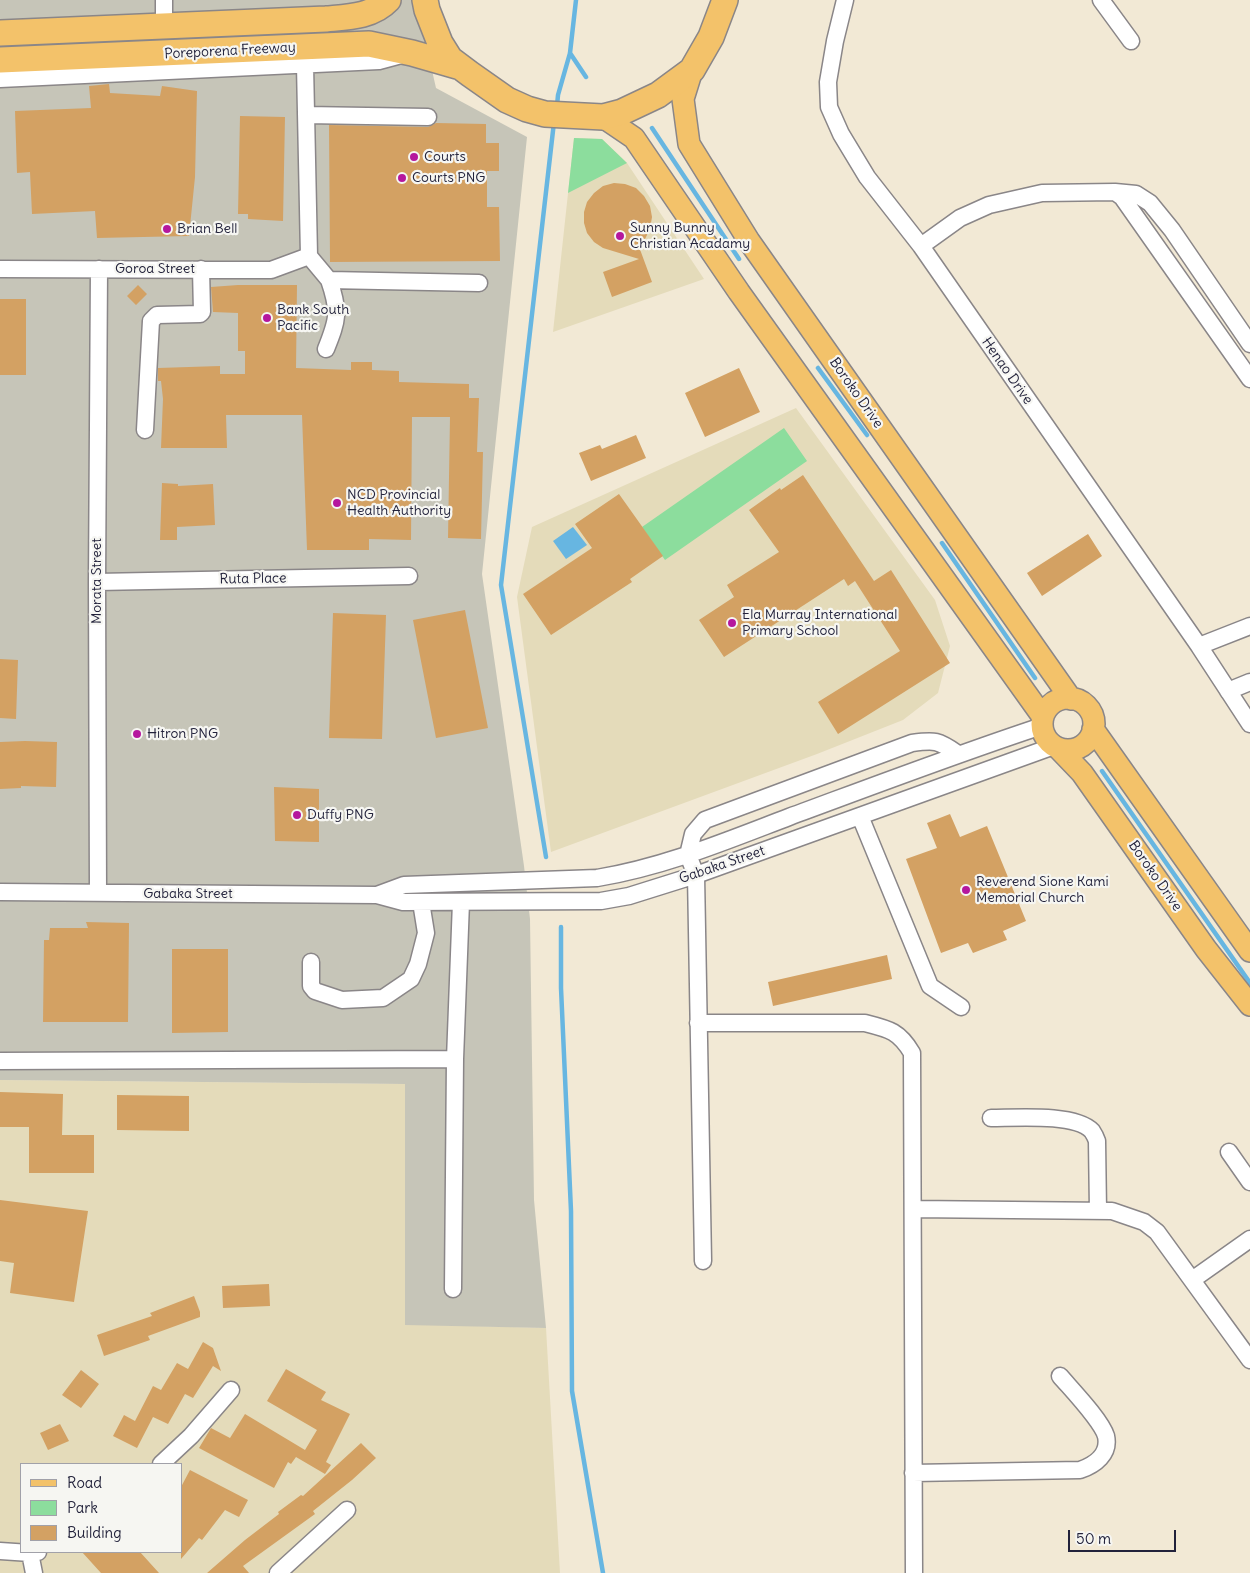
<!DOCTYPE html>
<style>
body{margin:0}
#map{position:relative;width:1250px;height:1573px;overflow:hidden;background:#f2e9d5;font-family:Delius,sans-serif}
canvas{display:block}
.legend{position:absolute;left:20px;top:1463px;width:162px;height:90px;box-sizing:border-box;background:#f6f6f2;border:1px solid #a1a1a9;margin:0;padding:6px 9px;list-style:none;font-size:15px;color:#22223b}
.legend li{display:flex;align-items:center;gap:10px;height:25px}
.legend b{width:25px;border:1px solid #a1a1a9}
.scale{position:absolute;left:1068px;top:1530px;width:108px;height:22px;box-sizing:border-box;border:2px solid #22223b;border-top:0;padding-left:6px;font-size:15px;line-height:18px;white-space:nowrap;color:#22223b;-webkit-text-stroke:4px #f6f6f2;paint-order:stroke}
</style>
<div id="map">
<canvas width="1250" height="1573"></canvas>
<ul class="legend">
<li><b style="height:6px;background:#f3c26a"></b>Road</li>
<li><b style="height:14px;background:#8cdd9d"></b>Park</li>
<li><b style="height:14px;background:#d3a163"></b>Building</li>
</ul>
<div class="scale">50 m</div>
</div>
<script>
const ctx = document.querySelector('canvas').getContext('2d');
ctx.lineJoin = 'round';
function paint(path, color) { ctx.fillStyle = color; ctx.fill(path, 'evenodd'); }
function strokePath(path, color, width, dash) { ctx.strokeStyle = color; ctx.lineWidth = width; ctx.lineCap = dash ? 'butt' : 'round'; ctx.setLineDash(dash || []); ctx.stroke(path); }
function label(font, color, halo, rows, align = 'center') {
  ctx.font = font + ' Delius,sans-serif'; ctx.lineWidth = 4.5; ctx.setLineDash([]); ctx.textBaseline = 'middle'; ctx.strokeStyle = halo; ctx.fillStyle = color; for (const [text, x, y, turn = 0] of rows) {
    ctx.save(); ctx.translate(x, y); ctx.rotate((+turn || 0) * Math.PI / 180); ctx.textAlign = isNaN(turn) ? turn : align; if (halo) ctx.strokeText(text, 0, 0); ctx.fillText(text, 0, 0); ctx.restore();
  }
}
paint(new Path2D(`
 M574 138 602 139 627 163 704 279 553 332Z
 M796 408 935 600 950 646 938 693 903 720 817 754 551 852 517 597 532 527Z
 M0 1080 405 1084V1324L546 1328 560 1573H0ZM21 1464H181V1552H21Z`), '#e4dbba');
paint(new Path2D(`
 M0 0H416L436 88 527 137 482 574 524 866 530 919 534 1200 546 1328 405 1325V1084L0 1080Z`), '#c6c5b8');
paint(new Path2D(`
 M574 138 602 139 627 163 568 193Z
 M784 428 807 461 665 560 642 527Z`), '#8cdd9d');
paint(new Path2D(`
 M573 527 587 545 566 559 553 541Z`), '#67b6e1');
strokePath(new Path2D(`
 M570 53 586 77
 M557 106 558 95 570 53 576 0
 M652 128 739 259
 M818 368 867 435
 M942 543 1035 678
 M1102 771 1250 983
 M546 857 501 585 554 122
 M561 927V988L571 1211 572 1391 603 1573`), '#67b6e1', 4.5);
paint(new Path2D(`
 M109 84 110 93 160 96 162 86 197 91 195 177 189 236 97 238 95 211 32 214 30 172 17 173 15 111 91 108 89 86Z
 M240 116 285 117 283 221 248 219V214H238Z
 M436 123 486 124V143H499V171H487V207H499L500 261 330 262 329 125 428 127Z
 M614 183 625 184 636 188 644 196 650 206 652 217 650 229 645 239 638 244 652 282 612 297 603 272 639 259 603 248 594 242 587 233 584 223V212L587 202 594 193 603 186Z
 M138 285 147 294 136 305 127 296Z
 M238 285H297L296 368 351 370V362H372V370L399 371V382L469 384V398H479L477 452H483L481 539 448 538 450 417H412L411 540 369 539V550H307L302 415H226L227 448H161L163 399 161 381H158V368L220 366V374H245V351H238V313L213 312 211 287Z
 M0 299H26V375H0Z
 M739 368 760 412 705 437 685 393Z
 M636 435 646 458 591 481 579 453 600 445 602 449Z
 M803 475 874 581 891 570 950 663 838 734 818 702 900 651 855 581 848 586 844 579 724 657 699 620 734 597 727 585 779 552 749 510 780 488 781 490Z
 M162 483 178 484V486L213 484 215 525 177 527V540H160Z
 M619 494 663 556 630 579 632 582 551 635 523 594 592 548 575 524Z
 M1088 534 1102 556 1042 596 1027 573Z
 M465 610 488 728 436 738 413 620Z
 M333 613 386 615 382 739 329 738Z
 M0 659 18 660 16 719 0 718Z
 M25 741 57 742 56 787 21 786V788L0 789V742Z
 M274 787 319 789V842L275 841Z
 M950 814 960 837 987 826 1026 921 1003 931 1007 940 973 953 968 943 941 953 906 859 937 848 927 823Z
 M86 922 129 923 128 1022H43L44 940H49L50 928H88Z
 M172 949H228V1032L172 1033Z
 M887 955 892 979 773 1006 768 982Z
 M0 1092 63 1094 62 1135H94V1173H29V1127H0Z
 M117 1095 189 1096V1131L117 1130Z
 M0 1200 88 1211 74 1302 10 1293 14 1263 0 1261Z
 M269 1284 270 1306 223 1308 222 1286Z
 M194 1296 200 1312V1317L148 1336 150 1340 104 1356 97 1335 152 1316 150 1313Z
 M203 1342 213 1348 221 1371 213 1366 193 1398 185 1394 168 1424 153 1417 137 1448 113 1436 124 1415 135 1421 153 1386 161 1390 177 1363 188 1369Z
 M286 1369 326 1392 321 1400 350 1414 326 1462 331 1465 325 1474 296 1457 291 1464 288 1462 274 1488 199 1448 211 1428 230 1438 245 1414 305 1450 317 1430 267 1401Z
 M81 1370 99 1384 81 1408 62 1395Z
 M60 1424 69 1441 48 1450 40 1433Z
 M361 1443 376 1458 352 1480 313 1511 315 1514 243 1566 249 1573H207L245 1540 279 1514 278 1512 301 1495 303 1496Z
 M190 1470 248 1500 239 1517 225 1510 202 1540 199 1538 181 1559V1487Z
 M82 1552H140L159 1573H101Z`), '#d3a163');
const minor = new Path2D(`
 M845 0 835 41 828 82 829 107 841 134 867 177 921 246 1199 646 1250 724
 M1101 0 1131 41
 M164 27V0
 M305 65 309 256 329 280 479 283
 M0 79 379 61 405 54
 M306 115 428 117
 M1115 192 1136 194 1150 203 1172 230 1250 344
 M921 246 960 218 989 205 1042 193 1115 192 1122 197 1250 379
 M0 269 271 270 309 256
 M326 349C338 319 340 312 329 280
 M145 430 151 321 157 315 200 314 202 312 201 269
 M97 582 409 576
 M1199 646 1250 626
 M1228 691 1250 682
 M860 816 930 986 961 1007
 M0 892 377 895 403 902 601 901 629 896 696 875 1054 746
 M98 893 97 582 99 269
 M377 895 404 885 597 878C664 867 726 841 789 817 873 786 957 754 1042 726
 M311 962V986L315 991 342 1000 383 998 411 979 418 964 426 933 421 902
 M698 1023H865C889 1029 899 1031 912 1053L914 1573
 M0 1061 455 1059
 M991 1118C1015 1118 1075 1113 1092 1131 1094 1134 1096 1138 1097 1141L1098 1211
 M1229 1152 1250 1182
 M913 1209 1112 1211 1144 1222 1157 1232 1250 1360
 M703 1261 696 875 688 855 693 834 705 820 912 743C935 740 938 740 958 754
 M1192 1280 1250 1239
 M453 1289 455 1059 461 902
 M161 1464 191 1436 231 1390
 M913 1473 1080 1470C1095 1465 1110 1454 1106 1436 1101 1420 1072 1390 1060 1376
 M0 1551 30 1553 38 1552
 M30 1553 34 1573
 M278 1573 347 1510`);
const major = new Path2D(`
 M692 70 683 99 689 144 749 241 1071 699
 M603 117 634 138 739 292 1043 717
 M1042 724a26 26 0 1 1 52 0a26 26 0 1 1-52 0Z
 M1093 729 1250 951
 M1058 748 1082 773 1206 949 1250 1005`);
const highway = new Path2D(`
 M425 0 427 10 440 43 450 59 470 74 507 100 527 109 545 114 603 117 622 112 658 95 692 70 711 37 725 0
 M0 33 326 19C347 17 372 17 388 0
 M0 60 369 44 412 53 457 66`);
strokePath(minor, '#8a8688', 19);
strokePath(major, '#8a8688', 24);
strokePath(highway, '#8a8688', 28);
strokePath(minor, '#fff', 16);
strokePath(major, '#f3c26a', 21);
strokePath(highway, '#f3c26a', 25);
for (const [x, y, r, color] of [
 [414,157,5,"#b5179e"],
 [402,178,5,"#b5179e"],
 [167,229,5,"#b5179e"],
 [620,236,5,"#b5179e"],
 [267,318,5,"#b5179e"],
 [337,503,5,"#b5179e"],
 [732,623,5,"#b5179e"],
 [137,734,5,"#b5179e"],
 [297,815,5,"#b5179e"],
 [966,890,5,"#b5179e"]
]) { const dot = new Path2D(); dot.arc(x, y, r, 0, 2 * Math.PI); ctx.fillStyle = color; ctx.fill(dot); strokePath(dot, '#f6f6f2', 2); }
label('14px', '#22223b', '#f6f6f2', [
 ["Poreporena Freeway",230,51,-3],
 ["Goroa Street",155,269],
 ["Henao Drive",1007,371,55],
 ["Boroko Drive",856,393,55],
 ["Ruta Place",253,579,-1],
 ["Morata Street",97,581,-90],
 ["Gabaka Street",722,865,-19],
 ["Boroko Drive",1155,876,55],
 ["Gabaka Street",188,894]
]);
label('14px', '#22223b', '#f6f6f2', [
 ["Courts",424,157],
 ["Courts PNG",412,178],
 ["Sunny Bunny",630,228],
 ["Christian Acadamy",630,244],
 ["Brian Bell",177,229],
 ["Bank South",277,310],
 ["Pacific",277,326],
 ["NCD Provincial",347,495],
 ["Health Authority",347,511],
 ["Ela Murray International",742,615],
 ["Primary School",742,631],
 ["Hitron PNG",147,734],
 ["Duffy PNG",307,815],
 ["Reverend Sione Kami",976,882],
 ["Memorial Church",976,898]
], 'left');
</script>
